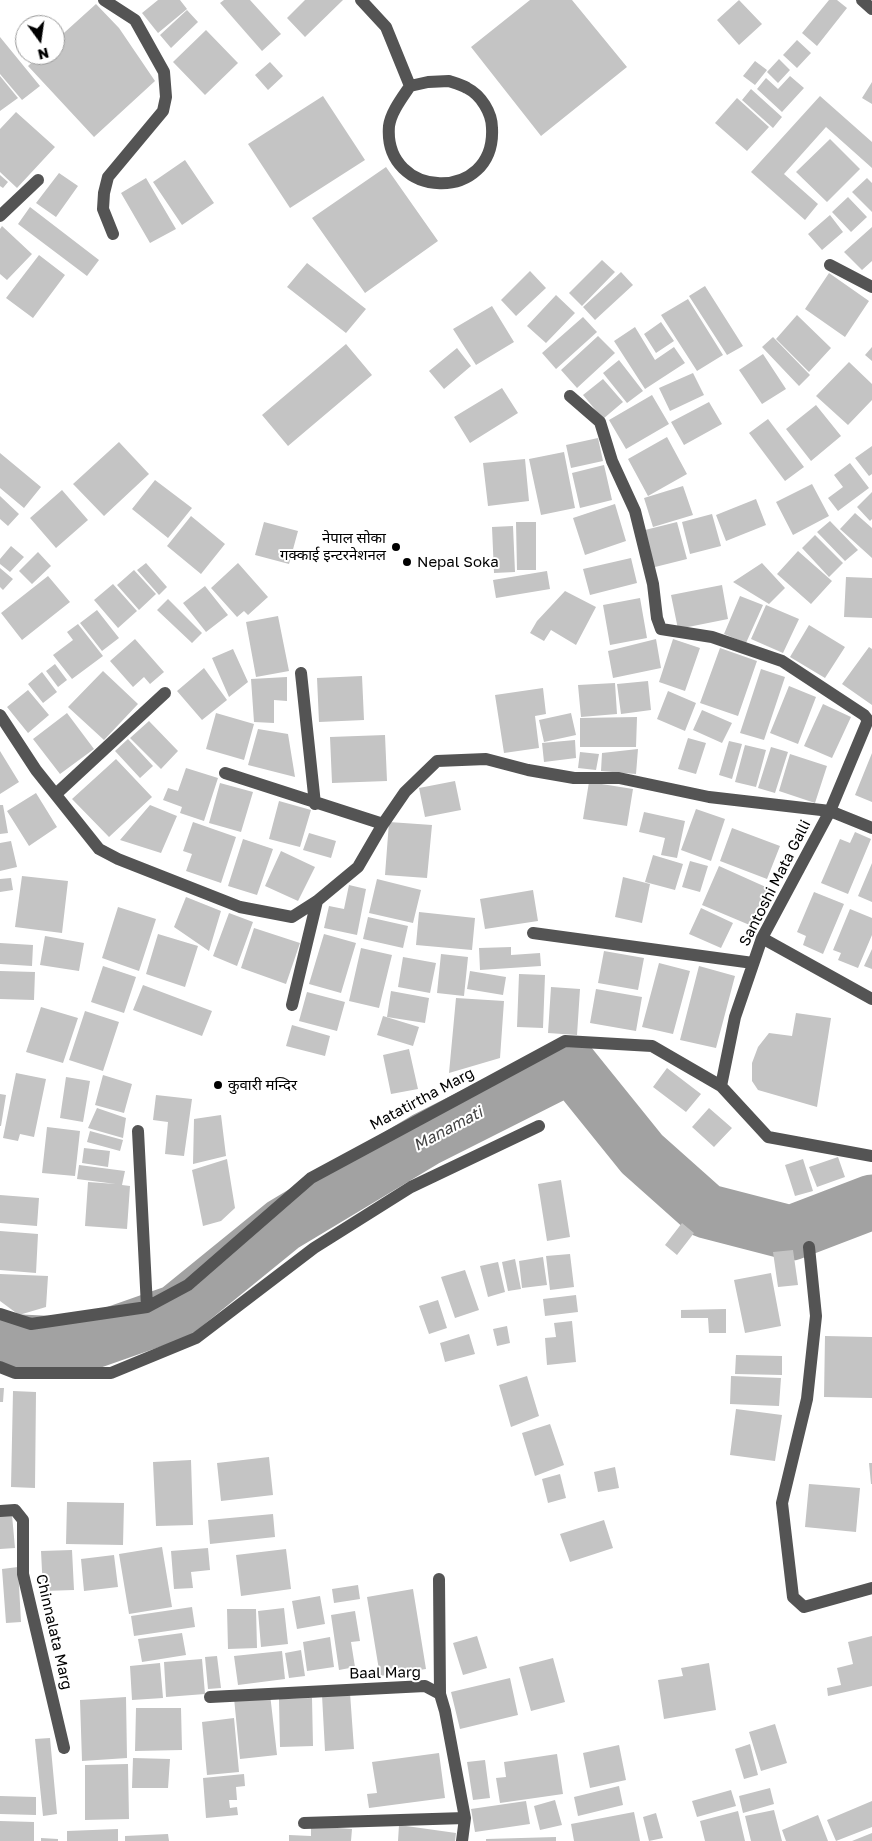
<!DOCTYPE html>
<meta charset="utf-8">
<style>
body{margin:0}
#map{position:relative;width:872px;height:1841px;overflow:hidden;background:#fff;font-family:"Golos Text",sans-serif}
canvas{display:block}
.north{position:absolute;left:15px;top:15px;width:50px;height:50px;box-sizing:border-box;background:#fff;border:1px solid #999;border-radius:50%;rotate:166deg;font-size:14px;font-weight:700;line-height:20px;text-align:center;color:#000}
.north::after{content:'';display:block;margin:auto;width:18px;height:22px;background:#000;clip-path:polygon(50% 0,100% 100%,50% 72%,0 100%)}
</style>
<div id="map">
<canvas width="872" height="1841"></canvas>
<div class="north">N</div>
</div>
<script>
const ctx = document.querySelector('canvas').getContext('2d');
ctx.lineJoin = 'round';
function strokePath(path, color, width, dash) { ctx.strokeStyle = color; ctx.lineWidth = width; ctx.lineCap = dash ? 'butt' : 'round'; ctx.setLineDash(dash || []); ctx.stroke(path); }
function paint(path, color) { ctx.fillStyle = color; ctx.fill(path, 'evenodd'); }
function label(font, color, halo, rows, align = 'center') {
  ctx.font = font + ' "Golos Text","Noto Sans Devanagari",sans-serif'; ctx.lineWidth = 4; ctx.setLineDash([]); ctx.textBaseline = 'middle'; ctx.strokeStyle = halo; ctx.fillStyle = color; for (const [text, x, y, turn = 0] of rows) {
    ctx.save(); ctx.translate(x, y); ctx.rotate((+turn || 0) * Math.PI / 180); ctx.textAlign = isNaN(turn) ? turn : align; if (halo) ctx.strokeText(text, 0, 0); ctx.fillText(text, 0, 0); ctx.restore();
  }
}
strokePath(new Path2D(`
 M0 1341 82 1345 176 1312 283 1225 426 1139 571 1066 642 1154 706 1211 791 1233 872 1202`), '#a2a2a2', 55);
paint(new Path2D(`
 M158 0H180L187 9 158 33 142 13Z
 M224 0H250L281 34 262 51 220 3Z
 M305 0H343L305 37 287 18Z
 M530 0H572L627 67 541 136 471 47Z
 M739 0 762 24 739 45 717 20Z
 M829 0H837L847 8 817 46 802 33Z
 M96 4 119 28 155 81 94 137 28 66 40 55H55V41Z
 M187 10 198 22 171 48 160 35Z
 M206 30 238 63 205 95 173 62Z
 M0 37 40 86 22 100 0 74Z
 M797 40 811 53 797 68 783 55Z
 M779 59 790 70 778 83 767 72Z
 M755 61 767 70 755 85 743 76Z
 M270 62 283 76 268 90 255 75Z
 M0 76 18 98 0 111Z
 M790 76 804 88 782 112 757 89 766 78 778 89Z
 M872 82V104L862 98Z
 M751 89 782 117 773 128 742 100Z
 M323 96 365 160 290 208 248 144Z
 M820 96 872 142V168L826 127 784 174 818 204 805 220 751 172Z
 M737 98 769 127 747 151 715 123Z
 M16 112 55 147 17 188 0 172V129Z
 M830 139 860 169 827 202 796 172Z
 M185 160 214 203 182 225 153 182Z
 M386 167 438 241 365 293 312 218Z
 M59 173 78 186 56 217 36 203Z
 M0 175 8 182 3 188 0 186Z
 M146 178 176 229 150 243 121 193Z
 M867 178 872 183V212L852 192Z
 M848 197 867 217 851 232 832 212Z
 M30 207 99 260 87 276 18 224Z
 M830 215 843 232 822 250 808 234Z
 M2 226 32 254 7 280 0 274V229Z
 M872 227V261L862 270 844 252Z
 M39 255 65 275 33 318 6 298Z
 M602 260 615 272 582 306 569 293Z
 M307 263 366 309 346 333 287 287Z
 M530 271 546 288 516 316 501 300Z
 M621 272 633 285 595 320 583 307Z
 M829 273 869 301 845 337 805 309Z
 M705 286 743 346 727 355 689 296Z
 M556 295 575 313 546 343 527 326Z
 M688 299 723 355 697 371 661 315Z
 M492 306 514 342 476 365 453 329Z
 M797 315 831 348 809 372 776 339Z
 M583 317 597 332 556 369 542 353Z
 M661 322 674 341 656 353 644 334Z
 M635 327 655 360 674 347 685 363 645 389 614 341Z
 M598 336 615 353 577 388 561 370Z
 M773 337 810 375 799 386 762 347Z
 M346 344 372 375 288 446 262 415Z
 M872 347V361L865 355Z
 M457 348 471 366 444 389 429 371Z
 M763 354 786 389 762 404 739 370Z
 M619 360 643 391 627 403 603 373Z
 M849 362 872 384V400L848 425 816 396Z
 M693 373 704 395 670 411 659 388Z
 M603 379 623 402 603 419 583 395Z
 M502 388 518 413 470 443 454 417Z
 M652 395 669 424 626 449 609 420Z
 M709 402 722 424 684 445 671 422Z
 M816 405 841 436 811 461 786 429Z
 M768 419 804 467 785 481 749 433Z
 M667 437 687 474 648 496 628 459Z
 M598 438 603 461 571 468 566 445Z
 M119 442 149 474 104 516 73 484Z
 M872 446V474L869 476 855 458Z
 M564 452 575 508 541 515 529 459Z
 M0 453 41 487 24 508 0 488Z
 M525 459 529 501 488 506 483 463Z
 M850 463 869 488 838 511 828 498 843 487 834 475Z
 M604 465 612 500 580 508 572 473Z
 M155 480 192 508 168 538 132 509Z
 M812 484 829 516 793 535 776 502Z
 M683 486 693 515 653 527 644 498Z
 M62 490 88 520 56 548 30 518Z
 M872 492V519L870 521 857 507Z
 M0 496 19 514 8 526 0 519Z
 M756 499 766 525 726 541 716 515Z
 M615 504 626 541 585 555 573 518Z
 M855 513 872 528V558L840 529Z
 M712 514 721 546 690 554 682 522Z
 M191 516 225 544 201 574 167 546Z
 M830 521 858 550 845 561 817 532Z
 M264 522 298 531 289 564 255 555Z
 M516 522H536V570H517Z
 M677 522 687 559 651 568 641 531Z
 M513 526 515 572 494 573 492 527Z
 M815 535 843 563 829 577 802 548Z
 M11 546 24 557 10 572 0 564V559Z
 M798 551 832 581 811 604 777 574Z
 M38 552 51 566 32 584 19 571Z
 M631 558 637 583 590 595 583 569Z
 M146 563 167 587 159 595 137 570Z
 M238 563 268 597 248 615 244 611 237 617 211 588Z
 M762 563 785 588 769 604 733 582Z
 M0 568 13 579 3 590 0 587Z
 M134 570 156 594 139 610 117 585Z
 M547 571 550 589 496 598 493 580Z
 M48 576 70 602 22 640 1 613Z
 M846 577 872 578V618L844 617Z
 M113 584 137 611 118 628 94 600Z
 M722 585 728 619 678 629 671 595Z
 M205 586 228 615 206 632 183 603Z
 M565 591 596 607 576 645 551 630 544 641 530 633 537 621Z
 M740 596 763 605 746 643 724 634Z
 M640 598 647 638 610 645 603 605Z
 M168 599 202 633 192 643 157 610Z
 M766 605 799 619 783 653 751 639Z
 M97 610 119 638 102 651 80 623Z
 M278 616 289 671 256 677 246 622Z
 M78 624 103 656 72 679 53 655 73 640 67 632Z
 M809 625 845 647 825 678 790 657Z
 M135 639 164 672 150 684 144 677 133 687 110 661Z
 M656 639 661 668 613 678 608 651Z
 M673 639 700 648 685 691 659 682Z
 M869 647 872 649V705L842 684Z
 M720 648 757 661 738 716 700 703Z
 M233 649 248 682 229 697 212 658Z
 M55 664 67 680 58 687 46 671Z
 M204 668 227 700 202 720 177 691Z
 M761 669 785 677 764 740 740 733Z
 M103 671 138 704 104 740 68 707Z
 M42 672 57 692 43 703 28 684Z
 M362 676 364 720 319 722 317 678Z
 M287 677V701L274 700V723L254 722 251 679Z
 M648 681 651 710 621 714 617 684Z
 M615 683 617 714 581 717 578 685Z
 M789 686 816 697 798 744 770 733Z
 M543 688 546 714 535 716 539 748 504 753 495 695Z
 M28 690 49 715 28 733 7 707Z
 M668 691 696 703 685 731 657 719Z
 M823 704 851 717 832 758 804 746Z
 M702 710 732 723 722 743 693 730Z
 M67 713 94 749 60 774 33 739Z
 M216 713 254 724 244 760 206 749Z
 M571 713 576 735 544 742 539 720Z
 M637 717 636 747H580V718Z
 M149 721 178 751 161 769 130 738Z
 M258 729 288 734 295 777 248 765Z
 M385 735 387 781 332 783 330 737Z
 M688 738 706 743 696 774 678 769Z
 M128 739 153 766 140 778 115 751Z
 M575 740 576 758 544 762 542 743Z
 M729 741 742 744 732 779 719 775Z
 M745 745 766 750 756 787 735 782Z
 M771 747 788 752 775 793 758 788Z
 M638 749 636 774 601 771 602 753Z
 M0 751 19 782 0 794Z
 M580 752 599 754 596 770 578 768Z
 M872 753V802L855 795Z
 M790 754 827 766 815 803 779 791Z
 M116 759 152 797 109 837 72 799Z
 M186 768 218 778 204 821 180 813 182 807 163 800 168 788 178 791Z
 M455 781 461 810 425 817 419 788Z
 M589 782 633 789 627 826 583 819Z
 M220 783 253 792 241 832 209 823Z
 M36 793 57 827 29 846 7 811Z
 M279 801 311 810 300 847 269 839Z
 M0 805H3L8 833 0 834Z
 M150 805 177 816 161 853 120 840Z
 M696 809 725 819 711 861 681 850Z
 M644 812 685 821 677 858 661 855 665 838 639 832Z
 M193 822 236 837 221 883 186 871 192 854 183 851Z
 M389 822 432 825 427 878 385 875Z
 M732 828 780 846 767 879 720 861Z
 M855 832 871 839 848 894 821 883 840 839 850 843Z
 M309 833 336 841 331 858 303 850Z
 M243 839 273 849 257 895 228 886Z
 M11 841 17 867 0 871V843Z
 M281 851 315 867 298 901 265 886Z
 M653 855 683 864 675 890 645 882Z
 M690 861 708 866 700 892 682 887Z
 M872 863V902L858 896Z
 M719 866 768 888 752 926 702 905Z
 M22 876 68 881 62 933 15 927Z
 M623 877 650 884 642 923 615 917Z
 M11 878 13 890 0 892V879Z
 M377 879 421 890 413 923 369 913Z
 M349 885 366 889 357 935 324 928 329 906 344 909Z
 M533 890 538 921 485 929 480 899Z
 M814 892 844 904 823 954 803 945 806 936 797 932Z
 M186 897 221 911 209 951 174 927Z
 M118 907 156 919 139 971 102 958Z
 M701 908 733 923 721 948 689 934Z
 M850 909 872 918V935L858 968 838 960 841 953 833 950Z
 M419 912 475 918 472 950 416 945Z
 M229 913 253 922 237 966 213 956Z
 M368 917 408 926 403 948 363 939Z
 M254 928 300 943 286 984 241 968Z
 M158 934 198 946 185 987 146 974Z
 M324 934 356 943 341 993 309 984Z
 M45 936 84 943 79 971 40 965Z
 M0 943 33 945 32 966 0 964Z
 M511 947V955L540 953 541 966 480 970 479 948Z
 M361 948 392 955 379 1008 349 1001Z
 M872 949V969L864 966Z
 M604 951 644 958 638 990 598 983Z
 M441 954 468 957 464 996 437 993Z
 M403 957 436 963 430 993 398 987Z
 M659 963 690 971 673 1034 642 1027Z
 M103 966 136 977 124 1013 91 1002Z
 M699 966 735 976 716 1048 680 1040Z
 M0 971 35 972 34 1000 0 999Z
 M470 971 506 977 503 995 467 989Z
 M519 974 545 975 543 1028 517 1027Z
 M143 985 212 1011 202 1036 133 1010Z
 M551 987 580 989 577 1035 548 1033Z
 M596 989 642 997 636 1031 590 1023Z
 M391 991 429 998 425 1023 387 1017Z
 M307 992 345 1002 337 1031 299 1021Z
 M456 998 504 1001 500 1058 449 1073Z
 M41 1007 78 1018 63 1063 26 1052Z
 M85 1011 119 1022 103 1071 69 1060Z
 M796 1013 831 1018 817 1107 758 1090 752 1081V1063L758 1047 769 1033 792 1036Z
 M383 1016 419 1027 413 1046 377 1035Z
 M292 1025 330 1036 325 1056 286 1046Z
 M409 1049 418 1089 391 1094 383 1055Z
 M667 1068 701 1094 686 1112 653 1087Z
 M16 1073 46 1079 34 1137 20 1134 18 1141 3 1138Z
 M103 1075 132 1084 124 1113 95 1105Z
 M66 1077 90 1081 83 1122 60 1118Z
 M0 1094 6 1095 1 1126H0Z
 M156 1095 192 1099 184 1156 165 1154 168 1122 153 1120Z
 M97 1108 126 1118 123 1138 88 1128Z
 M709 1108 732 1128 714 1147 692 1127Z
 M221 1115 226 1156 193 1164 194 1119Z
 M47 1127 80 1131 75 1176 42 1173Z
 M90 1131 123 1140 120 1151 87 1142Z
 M84 1148 110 1151 108 1167 82 1163Z
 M838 1157 845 1177 817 1187 809 1167Z
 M227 1159 235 1208 221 1221 203 1226 192 1170Z
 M803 1159 813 1191 795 1196 785 1165Z
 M79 1165 125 1171 122 1185 130 1186 127 1229 85 1226 88 1182 116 1184 77 1179Z
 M561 1180 570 1237 547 1241 538 1184Z
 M0 1195 39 1198 37 1226 0 1223Z
 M682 1223 694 1233 677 1255 665 1245Z
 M0 1231 38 1234 36 1273 0 1270Z
 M793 1250 798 1285 778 1287 773 1252Z
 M570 1254 574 1287 550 1290 546 1256Z
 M543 1257 547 1285 522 1288 519 1261Z
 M515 1259 521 1289 508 1291 502 1262Z
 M498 1262 505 1292 488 1297 480 1266Z
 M465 1270 479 1310 455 1318 441 1277Z
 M771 1273 781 1326 745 1333 734 1280Z
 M0 1274 48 1276 46 1307 19 1315 0 1301Z
 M576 1295 578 1312 545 1316 543 1299Z
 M438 1300 447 1328 429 1334 419 1306Z
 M726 1309V1333H709L708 1318H681V1310Z
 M572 1321 576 1362 547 1365 545 1338 556 1337 554 1323Z
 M507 1326 510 1343 497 1346 493 1329Z
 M469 1334 475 1354 445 1362 440 1343Z
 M825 1336 872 1337V1398L824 1397Z
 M736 1355 782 1356V1375L735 1374Z
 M527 1376 539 1416 511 1427 499 1385Z
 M731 1376 781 1378 779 1406 730 1404Z
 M0 1388H4L3 1402H0Z
 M13 1391 36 1392 35 1488 11 1487Z
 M736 1409 782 1415 775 1461 730 1455Z
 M550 1424 564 1465 535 1476 522 1433Z
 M269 1457 273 1495 221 1501 217 1463Z
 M191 1460 193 1525 156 1526 153 1462Z
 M869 1463H872V1484H871Z
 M615 1467 619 1488 598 1492 594 1472Z
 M560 1474 566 1498 548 1503 542 1479Z
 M809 1484 860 1488 856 1532 805 1527Z
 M67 1502 124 1503 123 1545 66 1544Z
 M273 1514 275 1537 210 1544 208 1520Z
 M12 1515 15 1548 0 1549V1516Z
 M604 1520 613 1548 570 1562 560 1534Z
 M162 1547 172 1607 129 1614 119 1554Z
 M208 1548 210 1570 191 1572 193 1588 174 1589 171 1551Z
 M286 1549 291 1589 241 1596 236 1555Z
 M72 1550 74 1590 43 1591 41 1551Z
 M114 1555 118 1587 84 1591 81 1559Z
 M18 1567 21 1622 6 1623 2 1569Z
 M358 1585 360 1599 334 1603 332 1589Z
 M413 1589 426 1669 380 1676 367 1597Z
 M320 1596 325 1624 297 1629 292 1601Z
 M192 1607 195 1627 134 1636 131 1616Z
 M284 1608 288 1644 261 1647 258 1611Z
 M227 1609H256L257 1648 228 1649Z
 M355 1611 360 1641 351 1642 355 1667 339 1670 331 1615Z
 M182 1633 186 1655 142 1662 138 1639Z
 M477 1636 487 1668 463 1675 453 1643Z
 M872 1636V1686L828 1696 827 1688 841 1685 837 1668 853 1664 848 1642Z
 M330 1637 334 1667 307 1671 303 1642Z
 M301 1650 305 1676 289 1678 285 1653Z
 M282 1651 285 1679 238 1685 234 1656Z
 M217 1656 221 1688 208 1689 205 1657Z
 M553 1658 565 1702 531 1711 519 1667Z
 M202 1659 205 1694 166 1697 164 1662Z
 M160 1663 163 1698 132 1700 130 1666Z
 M709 1663 716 1710 664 1719 658 1680 683 1676 681 1668Z
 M510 1678 518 1715 460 1729 451 1692Z
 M350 1693 354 1749 325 1751 322 1695Z
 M270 1694 277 1755 240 1759 234 1698Z
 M126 1697 127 1758 82 1761 80 1700Z
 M312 1698 313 1746 280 1747 279 1699Z
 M136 1708H181L182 1750 135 1751Z
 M234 1718 239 1772 207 1775 202 1722Z
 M775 1724 787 1763 761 1771 749 1732Z
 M50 1738 57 1814 43 1816 35 1739Z
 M750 1744 758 1775 744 1779 735 1749Z
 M619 1745 626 1780 590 1788 583 1753Z
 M439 1753 445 1798 369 1808 367 1794 377 1793 372 1762Z
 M557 1754 563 1794 500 1803 496 1778 506 1777 504 1762Z
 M133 1758 170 1759 168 1788H132Z
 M485 1760 490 1798 473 1800 467 1762Z
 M128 1764 129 1819 85 1820V1765Z
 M244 1774 245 1786 236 1787 237 1800H229L230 1808 237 1807 238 1815 206 1818 203 1778Z
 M619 1786 623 1805 578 1816 574 1797Z
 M770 1788 774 1804 743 1813 739 1796Z
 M731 1790 736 1806 697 1817 692 1801Z
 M0 1796 36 1797V1815L0 1814Z
 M555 1800 562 1825 540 1830 534 1806Z
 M526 1801 530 1824 475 1832 471 1809Z
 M872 1801V1827L836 1841 827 1820Z
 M774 1810 782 1841H751L745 1816Z
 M738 1811 745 1841H705L700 1821Z
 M634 1812 640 1841H574L571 1824Z
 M656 1813 663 1838 649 1841 643 1817Z
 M818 1815 828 1841H786L782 1830Z
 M0 1821 34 1822V1841H0Z
 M399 1825 456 1833 455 1841H398Z
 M311 1826 352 1829 351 1841H289V1835L311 1836Z
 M118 1829V1841H67V1831Z
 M872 1833V1841H852Z
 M168 1834 169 1841H125V1836Z
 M556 1837V1841H486V1839Z
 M41 1838 58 1839V1841H41Z`), '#c4c4c4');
strokePath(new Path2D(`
 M104 0 135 20 164 72 166 97 163 111 108 177 104 193 103 209 113 234
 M361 0 386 27 410 86
 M862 0 872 9
 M449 81C455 83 462 85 467 88 481 95 492 113 492 128 496 204 383 200 389 126 391 112 402 98 410 86L428 82Z
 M0 216 38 180
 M830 265 872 287
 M570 396 600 422 612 461 635 511 653 584 657 618 661 629 712 637 782 661 864 715 868 720 830 811 762 938 735 1017 721 1086
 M301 673 315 804
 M0 715 36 770 99 849 118 859 240 907 292 917 317 901 358 867 383 824 405 792 437 761 486 759 528 770 574 778H619L709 797 830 811 872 828
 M225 773 383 824
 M56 794 165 693
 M533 933 753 963
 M762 938 872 999
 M292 1005 317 901
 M138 1131 147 1307
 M809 1247 816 1316 807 1399 782 1503 793 1597 804 1607 872 1588
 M0 1314 31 1324 147 1307 188 1285 311 1178 565 1041 652 1046 721 1086 768 1137 872 1156
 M0 1367 15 1373H111L196 1338 314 1248 411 1187 539 1126
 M0 1511 15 1510 23 1520V1574L64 1748
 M439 1579 440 1694
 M210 1697 425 1686 440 1694 445 1711 465 1818 462 1841
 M304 1823 465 1818`), '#545454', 12);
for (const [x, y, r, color] of [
 [396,547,5,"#000"],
 [407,562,5,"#000"],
 [218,1085,5,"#000"]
]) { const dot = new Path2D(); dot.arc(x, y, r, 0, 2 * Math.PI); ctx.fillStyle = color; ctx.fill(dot); strokePath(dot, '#fff', 2); }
label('15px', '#000', '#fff', [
 ["नेपाल सोका",386,538,"right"],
 ["गक्काई इन्टरनेशनल",386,555,"right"],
 ["Nepal Soka",417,562],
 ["कुवारी मन्दिर",228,1085]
], 'left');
label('15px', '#000', '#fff', [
 ["Santoshi Mata Galli",775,883,-63],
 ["Matatirtha Marg",422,1099,-28],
 ["Chinnalata Marg",54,1632,77],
 ["Baal Marg",385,1673,-1]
]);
label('italic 16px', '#434343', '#fff', [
 ["Manamati",448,1129,-28]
]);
</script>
